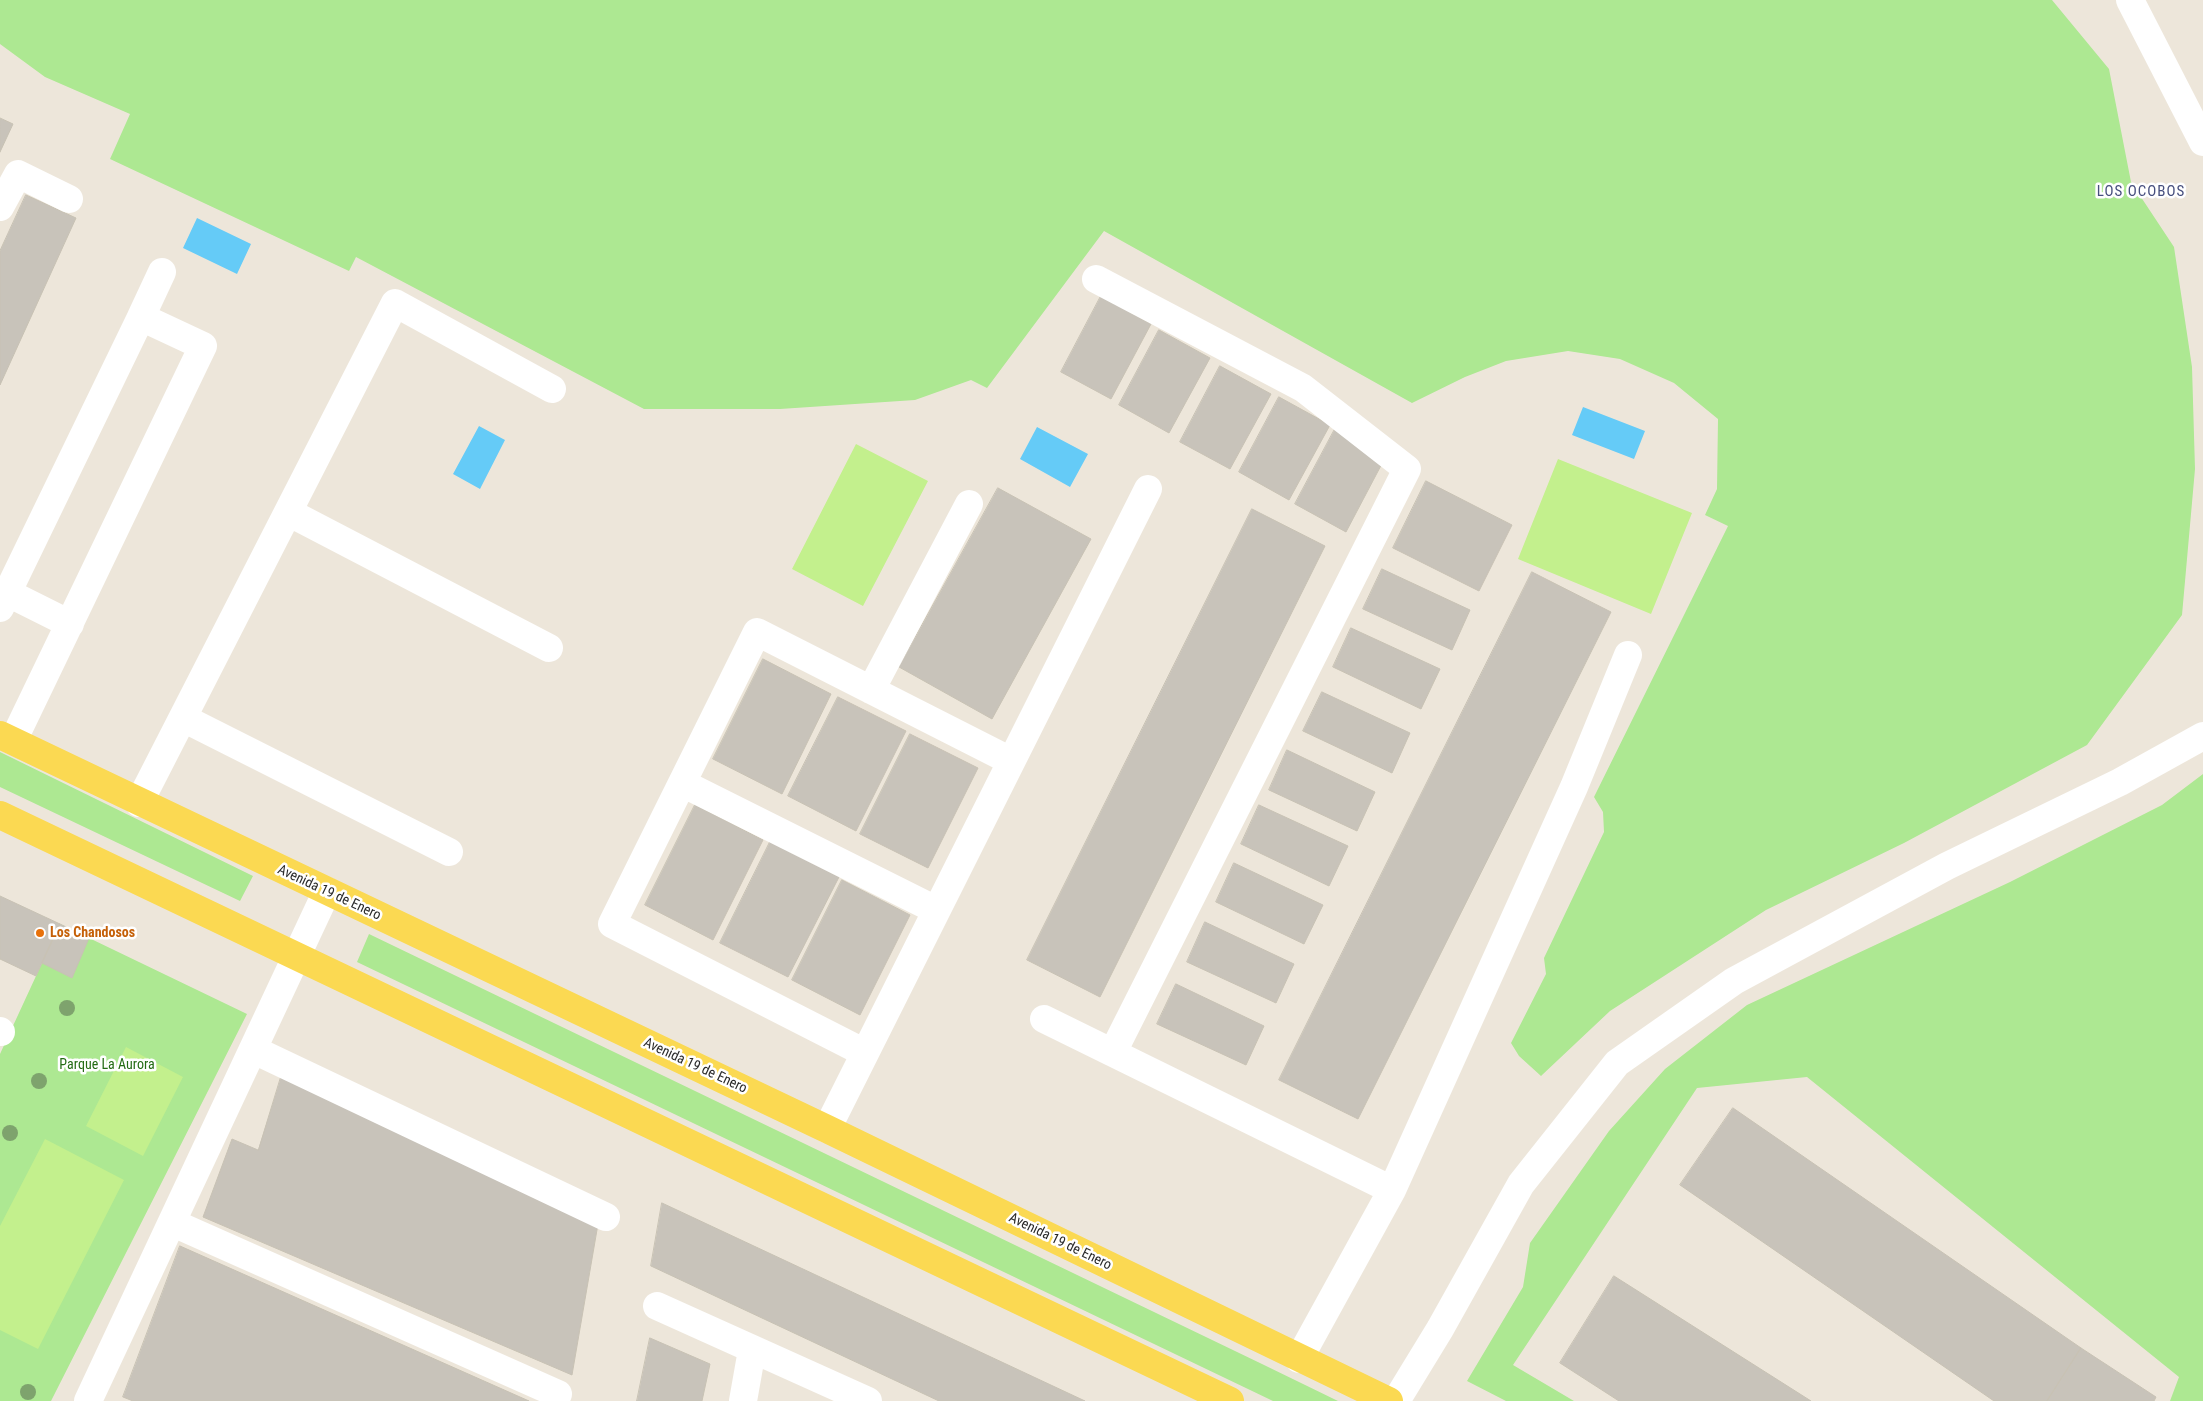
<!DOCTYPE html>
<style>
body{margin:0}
canvas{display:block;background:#ede6da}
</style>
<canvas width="2203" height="1401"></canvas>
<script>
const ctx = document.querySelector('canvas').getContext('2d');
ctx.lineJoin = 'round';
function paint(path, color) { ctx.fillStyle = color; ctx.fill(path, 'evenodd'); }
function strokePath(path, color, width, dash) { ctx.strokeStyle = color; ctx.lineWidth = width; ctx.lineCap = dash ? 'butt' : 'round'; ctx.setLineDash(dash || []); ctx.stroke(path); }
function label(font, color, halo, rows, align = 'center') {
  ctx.font = font + ' "Roboto Condensed",sans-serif'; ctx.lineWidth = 5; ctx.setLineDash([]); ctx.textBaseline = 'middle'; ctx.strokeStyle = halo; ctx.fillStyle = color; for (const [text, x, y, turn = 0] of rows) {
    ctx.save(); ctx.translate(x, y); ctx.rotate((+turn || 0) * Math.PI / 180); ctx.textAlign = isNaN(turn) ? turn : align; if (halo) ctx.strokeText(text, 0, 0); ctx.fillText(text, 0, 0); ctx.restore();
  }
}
paint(new Path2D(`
 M0 0H2052L2109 69 2131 182 2174 247 2192 367 2195 469 2182 615 2087 745 1904 843 1766 910 1610 1011 1541 1076 1519 1056 1511 1043 1546 974 1544 958 1604 832 1603 812 1594 797 1728 526 1705 515 1717 489 1718 419 1674 383 1620 359 1568 351 1506 361 1465 377 1412 403 1104 231 987 388 971 380 915 400 780 409H644L356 257 349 271 110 159 130 114 45 77 0 44Z
 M0 752 253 876 240 901 0 787Z
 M2203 774V1401H2170L2179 1377 1807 1077 1697 1088 1513 1365 1574 1401H1506L1467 1381 1523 1287 1530 1243 1609 1131 1665 1069 1747 1005 2010 882 2162 805Z
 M60 924 247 1014 51 1401H0V1054Z
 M369 934 1262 1364 1338 1401H1273L357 962Z`), '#ade892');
paint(new Path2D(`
 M856 444 928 481 863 606 792 569Z
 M1558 459 1692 513 1651 614 1518 559Z
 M126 1047 183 1077 143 1156 86 1126Z
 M45 1139 124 1180 38 1349 0 1330V1226Z`), '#c3f08d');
paint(new Path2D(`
 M197 218 251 244 237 274 183 248Z
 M1583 407 1645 431 1634 459 1572 435Z
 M479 426 505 440 480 489 453 474Z
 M1037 427 1088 454 1070 487 1020 459Z`), '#65cbf7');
const building = new Path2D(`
 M0 118 13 124 0 152Z
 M26 195 76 218 0 385V251Z
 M1101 296 1151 324 1111 399 1061 372Z
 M1159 330 1210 358 1169 433 1119 405Z
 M1220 366 1271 394 1230 469 1180 442Z
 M1279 397 1330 425 1289 500 1239 472Z
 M1335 429 1386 456 1346 532 1295 504Z
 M1426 481 1512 525 1479 591 1393 548Z
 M998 488 1091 539 992 719 899 667Z
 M1252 509 1325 546 1100 997 1027 960Z
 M1382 569 1470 610 1452 650 1363 609Z
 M1532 572 1611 612 1358 1119 1279 1080Z
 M1351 628 1440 669 1421 709 1333 667Z
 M763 659 831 694 782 794 713 759Z
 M1322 692 1410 733 1392 773 1303 731Z
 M838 697 906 731 856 831 788 796Z
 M910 734 978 768 928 868 860 834Z
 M1287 750 1375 792 1357 831 1269 790Z
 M695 805 763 840 713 940 645 905Z
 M1259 805 1348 846 1329 886 1241 844Z
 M770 842 839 877 788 977 720 943Z
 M1234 863 1323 905 1304 944 1216 902Z
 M842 880 910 915 860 1015 792 980Z
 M0 896 60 924 36 976 0 959Z
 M1205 922 1294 964 1276 1003 1187 962Z
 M60 924 89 938 72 978 42 963Z
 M1176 984 1264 1026 1246 1065 1157 1024Z
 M281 1077 598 1224 572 1375 203 1217 232 1139 258 1150Z
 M1733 1108 2081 1348 2047 1401H1994L1680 1185Z
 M662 1203 1085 1401H939L651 1266Z
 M180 1246 529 1401H133L123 1397Z
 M1614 1276 1811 1401H1619L1560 1363Z
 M650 1338 710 1364 702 1401H637Z
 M2081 1348 2156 1397 2154 1401H2047Z`);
paint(building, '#c8c3ba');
strokePath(building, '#c8c2b4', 1);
strokePath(new Path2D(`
 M2130 0 2203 142
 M0 207 18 174 69 199
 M1096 279 1303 388 1407 469 1113 1052
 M141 317 162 272
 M288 512 549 648
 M8 593 70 624
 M0 608 141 317 203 346 13 741
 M871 690 969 504
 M183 718 449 852
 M682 783 936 910
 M139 803 395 303 552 389
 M1044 1019 1392 1190
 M0 1031 1 1032
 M254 1050 606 1217
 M865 1053 612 924 757 632 1011 761
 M827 1129 1148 489
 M173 1223 558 1394
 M657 1306 868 1401
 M1299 1359 1392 1190 1574 787 1628 655
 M88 1401 327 891
 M743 1401 752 1350
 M1396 1401 1440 1329 1521 1184 1617 1063 1734 981 1947 866 2120 782 2203 736`), '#fff', 28);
strokePath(new Path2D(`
 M0 735 827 1129 1389 1401
 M0 815 1230 1401`), '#fbd952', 28);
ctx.fillStyle = '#7ea36d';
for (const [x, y] of [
 [67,1008],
 [39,1081],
 [10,1133],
 [28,1392]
]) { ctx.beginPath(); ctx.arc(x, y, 8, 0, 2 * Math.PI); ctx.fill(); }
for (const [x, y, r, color] of [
 [40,933,5,"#e8710a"]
]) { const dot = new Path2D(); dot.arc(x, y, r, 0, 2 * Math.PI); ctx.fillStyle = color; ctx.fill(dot); strokePath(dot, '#fff', 2); }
label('14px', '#2a2a2a', '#fff', [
 ["Avenida 19 de Enero",329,893,25],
 ["Avenida 19 de Enero",695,1066,25],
 ["Avenida 19 de Enero",1060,1242,26]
]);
label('bold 14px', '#c56008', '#fff', [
 ["Los Chandosos",50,933]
], 'left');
label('14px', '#246c14', '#fff', [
 ["Parque La Aurora",107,1065]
]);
ctx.letterSpacing = '1px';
label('15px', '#474f7e', '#fff', [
 ["LOS OCOBOS",2141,192]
]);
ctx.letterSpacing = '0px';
</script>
